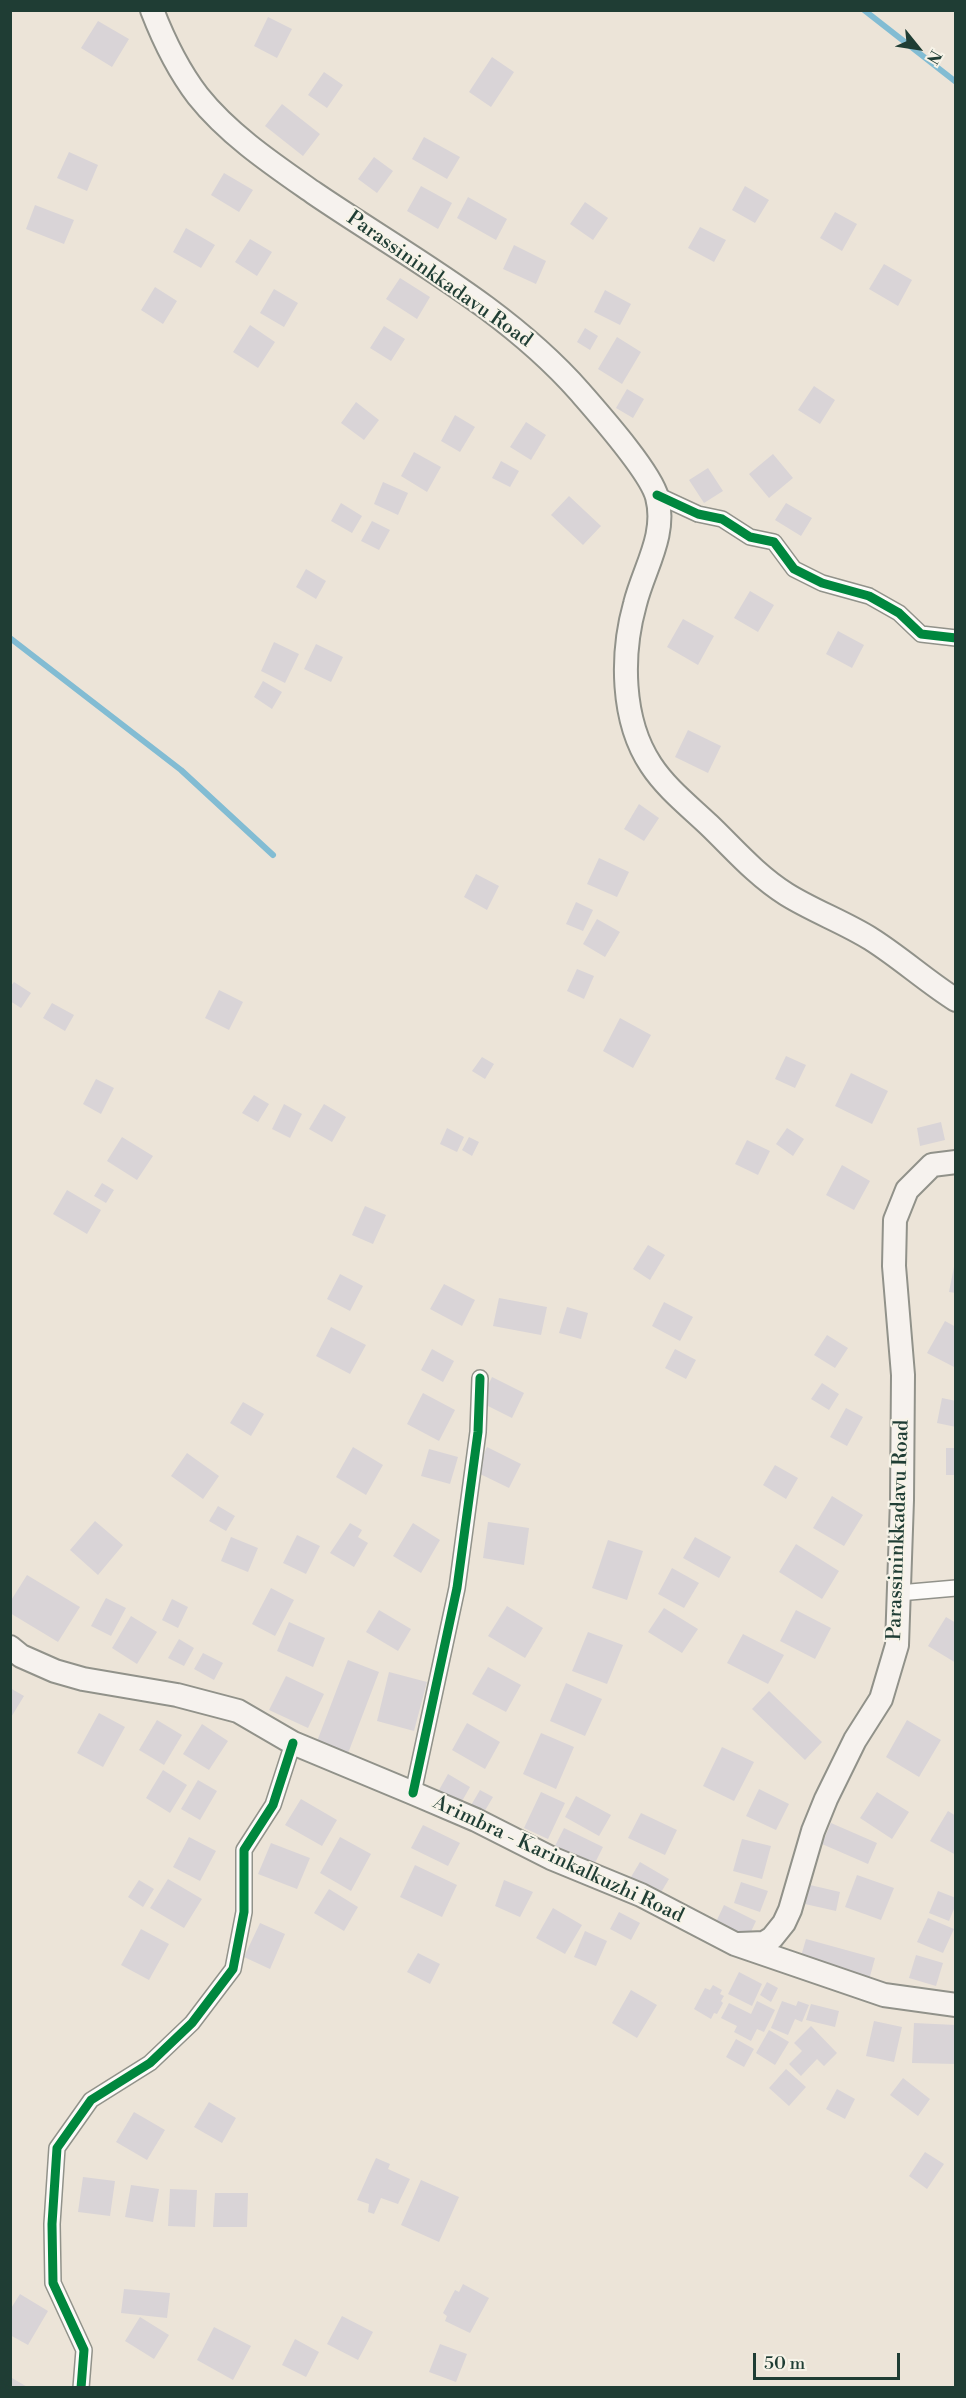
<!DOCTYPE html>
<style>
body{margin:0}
#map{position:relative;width:966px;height:2398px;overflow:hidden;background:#ece4d8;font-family:"Libre Bodoni",serif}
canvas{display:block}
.frame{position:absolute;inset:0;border:12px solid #1f3d34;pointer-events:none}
.north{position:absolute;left:888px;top:18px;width:60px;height:60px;-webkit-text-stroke:4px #f7f3e8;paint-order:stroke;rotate:120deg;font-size:16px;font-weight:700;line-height:24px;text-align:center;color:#1f3d34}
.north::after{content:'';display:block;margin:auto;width:21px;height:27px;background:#1f3d34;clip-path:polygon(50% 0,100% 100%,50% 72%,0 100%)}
.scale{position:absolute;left:753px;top:2353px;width:147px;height:27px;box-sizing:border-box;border:3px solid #1f3d34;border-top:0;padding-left:8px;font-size:18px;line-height:21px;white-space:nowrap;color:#1f3d34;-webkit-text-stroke:4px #f7f3e8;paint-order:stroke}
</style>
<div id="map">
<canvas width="966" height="2398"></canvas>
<div class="frame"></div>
<div class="north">N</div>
<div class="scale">50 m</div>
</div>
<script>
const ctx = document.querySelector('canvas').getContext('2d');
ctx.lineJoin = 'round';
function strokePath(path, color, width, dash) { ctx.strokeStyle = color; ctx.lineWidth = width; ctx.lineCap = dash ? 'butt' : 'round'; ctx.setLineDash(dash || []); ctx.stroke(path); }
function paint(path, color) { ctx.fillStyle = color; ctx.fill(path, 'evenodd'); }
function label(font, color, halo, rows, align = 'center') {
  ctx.font = font + ' "Libre Bodoni",serif'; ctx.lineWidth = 4.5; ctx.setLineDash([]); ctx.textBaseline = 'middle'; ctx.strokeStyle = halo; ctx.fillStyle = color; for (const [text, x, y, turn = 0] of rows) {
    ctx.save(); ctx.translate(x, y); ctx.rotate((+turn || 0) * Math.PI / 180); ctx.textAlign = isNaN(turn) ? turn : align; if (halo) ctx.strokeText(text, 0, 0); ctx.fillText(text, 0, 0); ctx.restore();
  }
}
strokePath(new Path2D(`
 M864 10 956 82
 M10 638 181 770 273 855`), '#82bcd3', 6);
paint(new Path2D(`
 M268 17 292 29 277 58 254 46Z
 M98 21 129 39 112 67 81 48Z
 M492 57 514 72 491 107 469 92Z
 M324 72 343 85 327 108 308 95Z
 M282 104 320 134 303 156 265 126Z
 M424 137 460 157 447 179 412 159Z
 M69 152 98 165 87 191 57 178Z
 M374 157 393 171 377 193 358 179Z
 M224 173 253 190 239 212 211 195Z
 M421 186 452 203 438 229 407 211Z
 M745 186 769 200 755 223 732 210Z
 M468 197 507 219 496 240 457 218Z
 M585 202 608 218 593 240 570 224Z
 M35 205 74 220 64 244 26 229Z
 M835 212 857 224 842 251 820 238Z
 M700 227 726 240 714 262 688 248Z
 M186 228 215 245 201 268 173 252Z
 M250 239 272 252 257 276 235 262Z
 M514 245 546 261 536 284 503 269Z
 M884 264 912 280 898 306 869 289Z
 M400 278 430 297 417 319 386 299Z
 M155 287 177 301 163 324 141 310Z
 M274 289 298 303 284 327 260 313Z
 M605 290 631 304 620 325 594 312Z
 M250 325 275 342 258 368 233 352Z
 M384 326 405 339 391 361 370 348Z
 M585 328 598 336 590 350 577 342Z
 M617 337 641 352 622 384 598 369Z
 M814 386 835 400 820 424 798 410Z
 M627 389 644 399 633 418 616 408Z
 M356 402 379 420 364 440 341 423Z
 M455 415 475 427 460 452 441 441Z
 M526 422 546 435 531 460 510 447Z
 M414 452 441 467 427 492 401 476Z
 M773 454 793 478 769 498 749 474Z
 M501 461 519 471 510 487 492 478Z
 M708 468 723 491 704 503 689 480Z
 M383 482 408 493 398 515 374 504Z
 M569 496 601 526 583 545 551 515Z
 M341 503 362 516 352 533 331 521Z
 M786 503 812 518 801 536 775 520Z
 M372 521 390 530 379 550 361 541Z
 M306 569 326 581 316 599 296 587Z
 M750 591 774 605 758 632 734 618Z
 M683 619 714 636 698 665 667 647Z
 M838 631 864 645 852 668 826 654Z
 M274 642 299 654 285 683 261 671Z
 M316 644 343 657 331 682 304 669Z
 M263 681 282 692 272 709 254 697Z
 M688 730 721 746 708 773 675 757Z
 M639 804 659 818 644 841 624 829Z
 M599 858 629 872 617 897 587 884Z
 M476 874 499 886 487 910 464 897Z
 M576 902 593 910 583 931 566 924Z
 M597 919 620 932 605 957 583 944Z
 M577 969 594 976 584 999 567 991Z
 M14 982 31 993 21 1008 10 1001V987Z
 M219 990 243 1002 229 1030 205 1018Z
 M52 1003 74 1015 65 1031 43 1018Z
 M620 1018 651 1035 633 1068 603 1051Z
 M786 1056 806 1065 795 1088 775 1079Z
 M482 1057 494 1064 485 1079 472 1071Z
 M851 1073 888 1091 872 1124 835 1106Z
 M96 1079 114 1088 101 1114 83 1104Z
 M254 1095 269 1104 258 1122 242 1113Z
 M284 1104 302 1114 290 1138 272 1129Z
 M324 1104 346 1117 332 1142 309 1129Z
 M941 1122 945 1140 920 1146 917 1128Z
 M447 1128 464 1137 457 1152 440 1144Z
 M787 1128 804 1139 793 1156 776 1144Z
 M122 1137 153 1156 137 1180 107 1161Z
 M469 1137 479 1142 472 1156 462 1150Z
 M747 1140 770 1151 758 1175 735 1164Z
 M842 1165 870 1181 854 1210 826 1195Z
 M102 1183 114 1190 106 1203 94 1196Z
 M67 1190 101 1210 87 1234 53 1214Z
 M365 1206 386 1215 373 1244 352 1235Z
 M648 1245 665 1255 650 1280 633 1269Z
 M954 1267H956V1293L949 1292Z
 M340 1274 363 1286 350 1311 327 1299Z
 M444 1284 475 1300 462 1326 430 1309Z
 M499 1298 547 1307 541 1335 493 1326Z
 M664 1302 693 1317 680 1341 652 1326Z
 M567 1307 588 1313 581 1339 559 1333Z
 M945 1321 956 1327V1368L927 1353Z
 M331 1327 366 1345 350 1374 316 1356Z
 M827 1335 848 1348 835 1368 814 1355Z
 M432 1349 454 1361 443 1382 421 1370Z
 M675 1349 696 1360 686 1379 665 1368Z
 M492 1377 524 1393 512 1418 480 1402Z
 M822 1383 839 1394 829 1410 811 1399Z
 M423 1393 455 1410 439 1441 407 1424Z
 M942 1398 956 1401V1427L937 1423Z
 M243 1402 264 1414 251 1436 230 1423Z
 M846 1408 863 1417 847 1446 830 1437Z
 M353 1447 383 1465 366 1495 336 1477Z
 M487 1447 521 1464 509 1488 476 1472Z
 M946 1448H956V1475H946Z
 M429 1449 458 1457 450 1484 421 1476Z
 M187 1453 219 1476 203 1499 171 1476Z
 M775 1465 798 1478 786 1499 763 1485Z
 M832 1496 863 1515 844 1546 813 1528Z
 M218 1506 235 1516 226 1531 209 1521Z
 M95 1521 123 1545 98 1575 70 1550Z
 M488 1522 529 1528 524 1565 483 1558Z
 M350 1523 362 1530 358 1537 368 1543 354 1567 330 1553Z
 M413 1523 440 1540 421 1573 393 1556Z
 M297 1535 320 1546 306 1574 283 1563Z
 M231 1537 258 1548 248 1572 221 1561Z
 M695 1537 731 1557 719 1578 683 1558Z
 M608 1540 643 1551 627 1600 592 1588Z
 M796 1544 839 1571 822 1599 779 1572Z
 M672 1568 699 1583 684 1608 658 1594Z
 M27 1575 80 1607 58 1642 10 1613V1602Z
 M271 1588 294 1600 275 1636 252 1624Z
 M106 1598 126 1608 111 1636 91 1626Z
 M172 1599 188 1607 178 1628 162 1620Z
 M507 1606 543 1628 525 1658 488 1636Z
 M664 1608 698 1629 682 1653 648 1632Z
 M379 1610 411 1629 398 1651 366 1632Z
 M796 1610 831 1628 815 1659 780 1641Z
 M131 1616 157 1632 137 1664 112 1648Z
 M946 1617 956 1623V1663L928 1646Z
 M289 1622 325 1638 313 1667 277 1651Z
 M588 1632 623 1645 607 1684 572 1671Z
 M743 1634 784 1655 768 1684 727 1663Z
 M179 1639 194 1648 184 1666 168 1658Z
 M203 1653 223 1663 214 1680 194 1669Z
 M348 1660 379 1672 347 1756 316 1744Z
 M488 1667 521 1685 506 1712 472 1694Z
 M389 1672 427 1682 414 1731 377 1721Z
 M286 1676 324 1694 308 1728 269 1710Z
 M566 1683 602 1699 585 1736 550 1721Z
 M10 1688 24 1696 10 1719Z
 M769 1691 822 1742 805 1760 752 1709Z
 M99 1713 125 1727 103 1767 77 1753Z
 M157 1720 182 1735 164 1765 139 1750Z
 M907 1720 941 1740 919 1777 886 1757Z
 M467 1723 500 1742 485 1769 452 1750Z
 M202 1724 228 1741 209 1770 183 1754Z
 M541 1733 574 1747 556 1789 523 1774Z
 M722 1747 754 1762 734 1801 703 1786Z
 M163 1770 187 1785 170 1813 146 1798Z
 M448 1774 470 1787 461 1803 439 1790Z
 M198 1780 217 1791 200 1820 181 1809Z
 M759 1789 789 1804 776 1830 746 1816Z
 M480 1790 493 1797 483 1814 470 1807Z
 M541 1792 565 1803 548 1839 524 1828Z
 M877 1792 909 1812 892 1839 860 1818Z
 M576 1796 611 1815 599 1836 565 1817Z
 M301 1799 337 1820 322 1846 285 1825Z
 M948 1811 956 1816V1855L930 1841Z
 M641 1813 677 1830 665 1855 628 1838Z
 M831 1823 877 1843 868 1864 822 1844Z
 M423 1825 460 1843 448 1866 411 1848Z
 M564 1828 603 1847 594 1865 555 1846Z
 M189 1837 216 1851 200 1881 173 1867Z
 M340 1837 371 1854 351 1891 320 1873Z
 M742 1839 771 1846 762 1879 733 1871Z
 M271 1843 310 1858 297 1889 258 1874Z
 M640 1862 669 1879 660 1894 631 1877Z
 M415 1865 457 1885 442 1917 400 1897Z
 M857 1875 894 1888 881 1920 845 1907Z
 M168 1879 202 1899 184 1928 150 1908Z
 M139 1880 154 1889 143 1907 128 1897Z
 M504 1880 533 1892 520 1917 495 1906Z
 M741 1882 768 1891 760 1912 734 1903Z
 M810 1885 840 1892 836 1911 805 1904Z
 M329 1889 358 1907 344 1931 314 1913Z
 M938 1891 956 1898V1904L949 1921 929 1913Z
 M724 1905 756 1921 748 1938 716 1922Z
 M553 1908 582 1925 565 1954 536 1938Z
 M619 1912 640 1923 631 1940 610 1929Z
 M928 1918 954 1929 943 1953 917 1942Z
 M260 1923 285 1934 270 1969 244 1957Z
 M141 1929 169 1944 149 1980 121 1965Z
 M585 1931 607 1941 596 1966 574 1957Z
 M806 1939 875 1958 869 1980 800 1960Z
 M418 1953 440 1964 430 1984 407 1972Z
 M916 1955 943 1963 936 1986 909 1978Z
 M739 1972 762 1984 752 2006 728 1994Z
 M767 1982 778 1988 771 2002 760 1995Z
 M713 1985 722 1990 720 1994 724 1996 721 2001 723 2003 717 2014 714 2013 711 2019 694 2009 705 1988 710 1990Z
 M631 1990 657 2005 637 2038 612 2023Z
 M757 2001 775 2010 764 2032 757 2029 751 2041 734 2032 737 2026 721 2018 729 2003 751 2014Z
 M782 2001 796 2006 798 2001 809 2005 802 2022 795 2019 788 2035 771 2028Z
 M811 2004 839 2011 835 2027 806 2020Z
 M874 2021 902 2027 894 2062 866 2056Z
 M914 2023 956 2025V2064L912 2063Z
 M811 2026 837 2053 824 2066 817 2059 801 2076 789 2064 802 2051 794 2043Z
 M769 2030 789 2042 775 2065 756 2053Z
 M736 2039 754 2049 744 2067 726 2057Z
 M786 2069 806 2087 789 2106 769 2088Z
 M903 2078 930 2099 918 2116 890 2095Z
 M837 2089 855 2099 845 2119 826 2109Z
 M209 2102 236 2118 222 2143 194 2127Z
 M134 2112 165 2130 147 2160 116 2142Z
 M925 2152 944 2164 927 2189 909 2176Z
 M376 2158 390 2164 388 2169 410 2179 398 2204 381 2198 374 2214 368 2212 369 2204 357 2200Z
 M83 2177 115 2181 110 2216 78 2212Z
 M421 2180 459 2197 439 2242 401 2225Z
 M131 2185 159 2189 153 2222 125 2217Z
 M170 2189 197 2190 195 2227 168 2226Z
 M215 2193H248L247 2227H213Z
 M463 2284 489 2298 470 2333 445 2321 447 2316 443 2313 455 2290 459 2292Z
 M124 2289 170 2293 167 2318 121 2313Z
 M20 2294 48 2311 28 2345 10 2335V2310Z
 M342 2316 373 2332 358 2360 327 2344Z
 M140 2317 169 2335 154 2359 125 2341Z
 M214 2327 251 2346 233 2380 197 2360Z
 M295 2339 319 2352 306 2377 282 2365Z
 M440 2344 467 2354 456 2382 429 2372Z
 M12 2378 29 2388H10Z`), '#d9d4d7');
const minor = new Path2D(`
 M657 495 698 514 722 519 750 537 774 542 794 569 822 583 869 596 899 613 921 634 956 638
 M899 1593 956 1588
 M413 1793 457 1588 478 1432 480 1378
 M81 2388 84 2350 53 2283 52 2224 57 2148 91 2100 150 2063 192 2023 233 1969 244 1912V1850L273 1805 293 1743`);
const secondary = new Path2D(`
 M152 10C164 41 178 70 198 96 229 135 274 165 314 193 405 255 506 308 580 392 599 414 650 471 657 497 667 535 644 568 635 604 621 654 621 720 651 765 666 788 689 806 709 825 734 849 756 875 786 894 813 911 844 922 871 939 901 958 926 981 956 1000
 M10 1647 21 1656 55 1671 83 1679 177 1695 238 1711 293 1743 413 1793 476 1820 551 1858 641 1895 735 1944 884 1995 956 2005
 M739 1944 764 1943 772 1938 784 1923 790 1910 813 1831 826 1799 855 1740 881 1699 897 1645 902 1500 903 1375 894 1266 895 1220 907 1190 932 1165 956 1162`);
strokePath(minor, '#91928a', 18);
strokePath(secondary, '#91928a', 26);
strokePath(minor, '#fcfbf9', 15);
strokePath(secondary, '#f6f2ee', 22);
strokePath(new Path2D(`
 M657 495 698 514 722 519 750 537 774 542 794 569 822 583 869 596 899 613 921 634 956 638
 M413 1793 457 1588 478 1432 480 1378
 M81 2388 84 2350 53 2283 52 2224 57 2148 91 2100 150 2063 192 2023 233 1969 244 1912V1850L273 1805 293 1743`), '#00873e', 9);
label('20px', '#1f3d34', '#f7f3e8', [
 ["Parassininkkadavu Road",439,280,35],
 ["Parassininkkadavu Road",899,1530,-88],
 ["Arimbra - Karinkalkuzhi Road",558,1860,25]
]);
</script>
